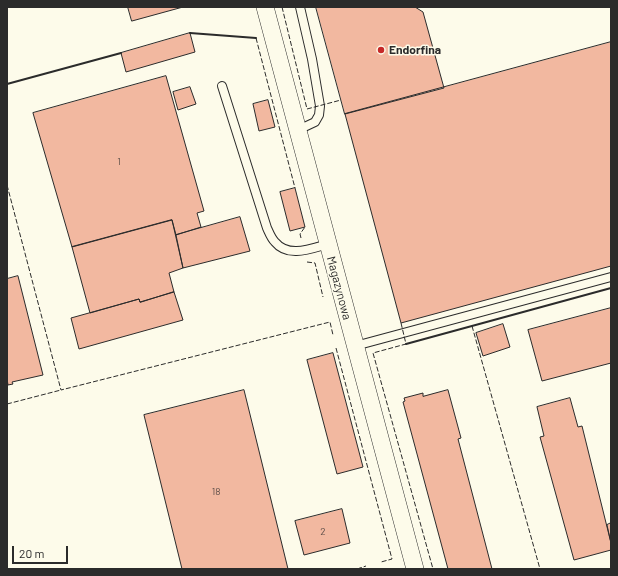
<!DOCTYPE html>
<style>
body{margin:0}
#map{position:relative;width:618px;height:576px;overflow:hidden;background:#fdfbea;font-family:Barlow,sans-serif}
canvas{display:block}
.frame{position:absolute;inset:0;border:8px solid #2b2b2b;pointer-events:none}
.scale{position:absolute;left:12px;top:546px;width:56px;height:18px;box-sizing:border-box;border:2px solid #2b2b2b;border-top:0;padding-left:5px;font-size:12px;line-height:14px;white-space:nowrap;color:#2b2b2b;-webkit-text-stroke:3px #fdfbea;paint-order:stroke}
</style>
<div id="map">
<canvas width="618" height="576"></canvas>
<div class="frame"></div>
<div class="scale">20 m</div>
</div>
<script>
const ctx = document.querySelector('canvas').getContext('2d');
ctx.lineJoin = 'round';
function paint(path, color) { ctx.fillStyle = color; ctx.fill(path, 'evenodd'); }
function strokePath(path, color, width, dash) { ctx.strokeStyle = color; ctx.lineWidth = width; ctx.lineCap = dash ? 'butt' : 'round'; ctx.setLineDash(dash || []); ctx.stroke(path); }
function label(font, color, halo, rows, align = 'center') {
  ctx.font = font + ' Barlow,sans-serif'; ctx.lineWidth = 3; ctx.setLineDash([]); ctx.textBaseline = 'middle'; ctx.strokeStyle = halo; ctx.fillStyle = color; for (const [text, x, y, turn = 0] of rows) {
    ctx.save(); ctx.translate(x, y); ctx.rotate((+turn || 0) * Math.PI / 180); ctx.textAlign = isNaN(turn) ? turn : align; if (halo) ctx.strokeText(text, 0, 0); ctx.fillText(text, 0, 0); ctx.restore();
  }
}
const building = new Path2D(`
 M128 7H183L132 21Z
 M316 7H415L423 12 444 88 345 114Z
 M190 33 195 52 126 72 121 53Z
 M611 42V266L401 323 345 114Z
 M166 76 204 211 197 213 201 227 176 235 172 220 72 247 33 113Z
 M190 87 196 104 178 110 173 92Z
 M268 100 275 127 259 131 253 104Z
 M295 188 305 227 290 231 280 192Z
 M240 217 250 251 183 268 176 235Z
 M172 220 183 268 169 273 174 292 140 302 139 299 90 313 72 247Z
 M18 276 43 375 12 382 13 384 8 385 7 379V279Z
 M174 292 183 320 79 349 71 318 139 299 140 302Z
 M611 308V363L542 381 528 330Z
 M503 324 510 347 483 356 476 333Z
 M333 353 363 467 337 474 307 360Z
 M244 390 288 569H182L144 415Z
 M448 390 461 438 458 439 492 569H448L403 402 405 401 404 398 423 393V396Z
 M570 398 578 427 582 426 611 543V550L574 560 540 437 544 436 537 407Z
 M342 509 350 543 304 555 295 521Z
 M611 523V543L607 525Z`);
paint(building, '#f2b8a0');
strokePath(building, '#2b2b2b', 1);
const lane = new Path2D(`
 M222 86 267 228C269 232 271 238 275 242 288 258 310 249 328 244
 M298 130 315 122 319 115 320 106 312 59 300 7
 M355 346 611 277`);
const street = new Path2D(`
 M265 7 415 569`);
strokePath(lane, '#2b2b2b', 10);
strokePath(street, '#2b2b2b', 18);
strokePath(lane, '#fdfbea', 8);
strokePath(street, '#fdfbea', 17);
strokePath(new Path2D(`
 M282 7 307 109 341 100
 M256 38 295 188
 M7 185 61 390 330 322 333 335
 M301 238 300 234 305 227
 M307 262 315 263 323 297
 M401 323 406 344 373 353 433 569
 M472 326 540 569
 M336 348 392 559 381 562
 M7 404 61 390
 M357 569 366 566`), '#2b2b2b', 1, [5, 2]);
strokePath(new Path2D(`
 M190 33 256 38
 M7 84 121 53
 M406 344 611 288`), '#2b2b2b', 2);
for (const [x, y, r, color] of [
 [381,50,4,"#c62828"]
]) { const dot = new Path2D(); dot.arc(x, y, r, 0, 2 * Math.PI); ctx.fillStyle = color; ctx.fill(dot); strokePath(dot, '#fdfbea', 1.5); }
label('10px', '#5d4e48', null, [
 ["1",119,162],
 ["18",216,492],
 ["2",323,532]
]);
label('bold 12px', '#2b2b2b', '#fdfbea', [
 ["Endorfina",389,50]
], 'left');
label('12px', '#2b2b2b', '#fdfbea', [
 ["Magazynowa",339,288,75]
]);
</script>
